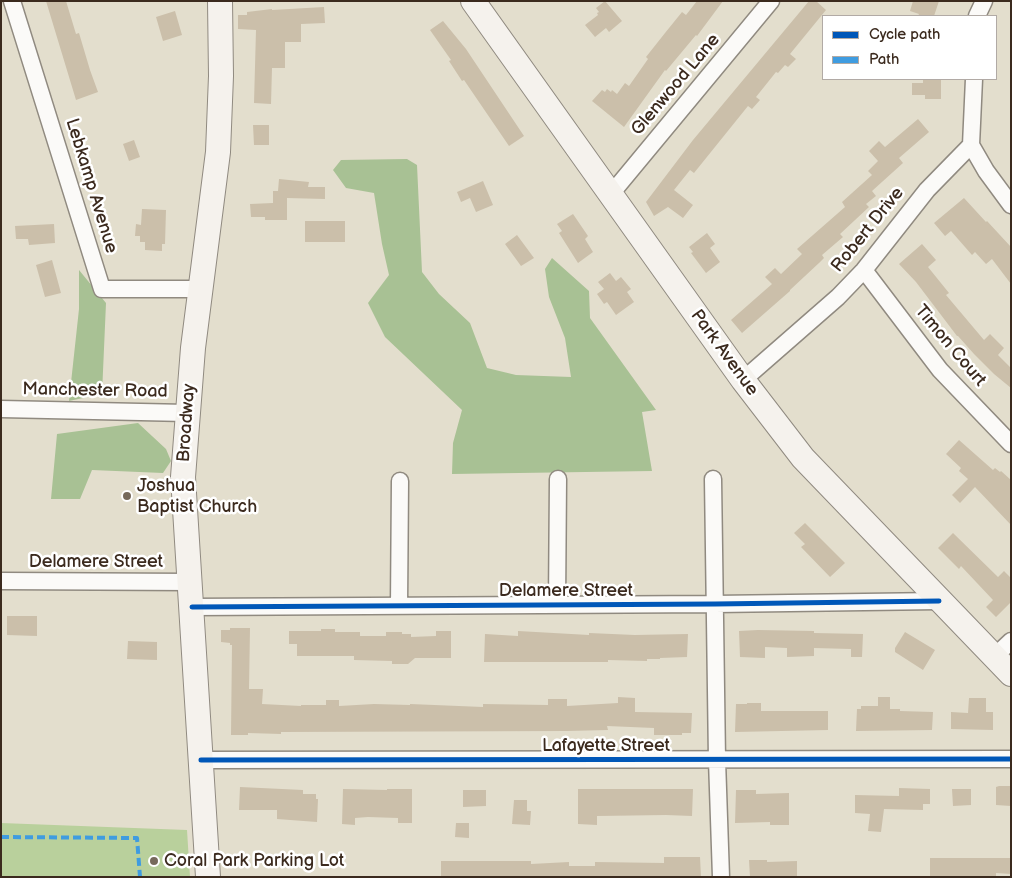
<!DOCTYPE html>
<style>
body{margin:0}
#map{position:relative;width:1012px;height:878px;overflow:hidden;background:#e3decd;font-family:"Balsamiq Sans",sans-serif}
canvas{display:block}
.frame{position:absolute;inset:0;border:2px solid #3b2a1e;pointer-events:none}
.legend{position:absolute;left:822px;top:15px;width:175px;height:65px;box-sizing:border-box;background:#fff;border:1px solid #b1aaa5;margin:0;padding:6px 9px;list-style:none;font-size:15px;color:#3b2a1e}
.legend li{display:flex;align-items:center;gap:10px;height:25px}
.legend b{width:25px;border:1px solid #b1aaa5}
</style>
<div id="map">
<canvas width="1012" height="878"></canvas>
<div class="frame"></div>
<ul class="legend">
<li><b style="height:6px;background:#0057b8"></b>Cycle path</li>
<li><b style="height:6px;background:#3f9ce0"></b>Path</li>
</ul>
</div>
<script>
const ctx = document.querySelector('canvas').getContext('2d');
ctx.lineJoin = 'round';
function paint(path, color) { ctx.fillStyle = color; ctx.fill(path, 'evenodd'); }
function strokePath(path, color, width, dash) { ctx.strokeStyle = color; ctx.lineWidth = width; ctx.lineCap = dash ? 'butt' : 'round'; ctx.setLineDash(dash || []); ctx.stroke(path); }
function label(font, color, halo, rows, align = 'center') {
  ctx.font = font + ' "Balsamiq Sans",sans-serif'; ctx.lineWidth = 5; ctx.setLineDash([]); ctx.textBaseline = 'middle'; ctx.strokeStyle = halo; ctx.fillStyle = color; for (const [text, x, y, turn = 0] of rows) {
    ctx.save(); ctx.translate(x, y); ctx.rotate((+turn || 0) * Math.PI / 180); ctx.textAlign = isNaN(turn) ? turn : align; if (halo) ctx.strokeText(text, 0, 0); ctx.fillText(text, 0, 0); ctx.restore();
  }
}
paint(new Path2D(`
 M1 823 187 830 190 877H1Z`), '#b9d09c');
paint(new Path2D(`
 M407 159 417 165 422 272 439 294 470 323 487 368 516 375 571 377 565 338 549 297 545 269 552 258 589 291 590 318 656 410 642 412 652 471 452 474 453 443 462 410 385 337 368 303 389 275 382 244 374 193 346 188 333 170 341 160Z
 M79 270 106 303 102 394 69 401 79 309Z
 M138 423 166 449 171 461 163 473 92 470 80 499H51L57 434Z`), '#a8c194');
paint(new Path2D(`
 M46 1H66L76 34 79 33 90 70 98 92 76 100Z
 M605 1 622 21 609 32 606 28 595 37 585 25 598 15 597 13 599 12 596 8Z
 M697 1H723L697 36 696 35 666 71 665 70 624 127 592 101 602 90 605 92 607 89 611 92 612 90 617 94 625 83 629 86 648 59 646 57 665 33 682 12 686 15Z
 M809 1H816L826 10 790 54 796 59 788 67 785 65 778 73 776 72 756 97 760 100 752 109 748 106 694 173 690 170 674 190 693 205 683 218 668 207 654 216 646 202 693 140Z
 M913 1H939L934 16H918L919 14 910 11Z
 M324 7 325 23 301 24V42H285V68H272L271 104 254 103 256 30 238 29V15H247V12L272 9V10Z
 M175 11 182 35 163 41 156 17Z
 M443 21 466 49 524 136 509 146 464 80 462 81 449 61 451 60 430 30Z
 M923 79H941V99H925V95H912V83H923Z
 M918 119 929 132 899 158 903 163 872 191 876 196 866 204 869 207 840 234 843 237 822 255 824 258 819 263 790 290V291L742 333 731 320 772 284 765 277 775 268 781 274 802 254 797 249 845 207 842 202 872 175 868 171 878 161 869 151 879 141 885 147Z
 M253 125H269V145H254Z
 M134 140 140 157 129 161 123 144Z
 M279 179 309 182 308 187H325V199L287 198V220H265V217H251L250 204 273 203V191H278Z
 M483 181 493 205 476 212 470 198 461 202 457 192Z
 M964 198 986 222 987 221 1011 247V284L992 259 986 264 975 252 972 255 951 231 945 236 934 223Z
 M142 209 166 210 165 244H162V251L145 250V242H140V236H135L136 224 141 225Z
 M573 214 588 236 585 239 593 252 578 263 559 233 562 231 557 224Z
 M305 221H345V242H305Z
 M54 224 55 243 29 245 28 239H16L15 226Z
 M707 233 715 244 710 248 720 262 706 273 691 253 693 252 689 247Z
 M517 235 534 258 521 266 505 244Z
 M922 244 936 260 928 267 949 293 946 295 984 340 990 334 1004 348 998 355 1011 368V388L994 374 974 354 958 336H957L916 282 899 264Z
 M52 260 61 293 45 297 36 265Z
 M610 273 616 281 621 277 631 289 627 292 634 302 616 315 607 302 604 304 597 294 604 289 598 282Z
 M959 440 993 470 995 468 1000 472 1001 471 1011 480V525L975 487 960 503 952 495 968 479 959 471 961 468 946 454Z
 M805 523 845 563 830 577 801 547 805 544 794 533Z
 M953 533 998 577 1004 571 1011 578V602L996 617 986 607 993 600 961 566 959 569 938 548Z
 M7 616H37V636L7 635Z
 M230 628H250L249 689H263L262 704 301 706V705H326V700H339V706L374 704 410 705V704L483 707V704L548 705V699H567V706L618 703V697L635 698V712L692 713 691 733H682V735H654V728L607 726 608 730 567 731 281 732V734L248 733V735H231L232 645H230V643L221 642V630H230Z
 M321 629H335V632H360V636H386V632H402V634H411V637L436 636V631H451V658H415L408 664H392V661L354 660V656H297V644H289V631H321Z
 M758 630 814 631V633L863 634 862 657H851V649L814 648V656L787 657V648L765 647V658L740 657 739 631Z
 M518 631 589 635V633L635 635 688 634 687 657 660 658V659H647V661L608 660V662H484L485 634 518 636Z
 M905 632 935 650 923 670 895 652V648Z
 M128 641 157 642V660L127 659Z
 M878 697H890V709H900V711L933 712 932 730 856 731 857 709H861V706H878Z
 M969 698H986V712H993V730L951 729V712L968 713Z
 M747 703H761V711H828V730L735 732 736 704H747Z
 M999 786H1011V806L996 805V787Z
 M240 787 303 790V794H316V799H318L317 822 277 819V810H239Z
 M899 788 930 789V804H923V810L884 809 881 832 868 831 870 814 855 813V795L899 796Z
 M343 789 387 790V789H412V823H398V818L368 817 355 818V825L342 824Z
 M578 789H693L692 816 666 815 597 816V825L578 824Z
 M952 789H971V805L953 806Z
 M463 790H486V806L463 807Z
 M736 790H756V794L789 793V825H770V822L735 823Z
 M514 800H527V811H531L530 825 512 824Z
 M456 823H469V838L455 837Z
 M664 857H700L701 877H441V861H531V864L569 862V866H595V862L664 863Z
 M930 858H1011V874L996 873V877H930Z
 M749 860H767V862L797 861V877H750Z`), '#cbbfaa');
const minor = new Path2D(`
 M12 1 102 289H201
 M977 16 984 1
 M971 145 986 171 1011 205
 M611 194 771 1
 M864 270 940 370 1011 444
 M743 380 838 297 864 270 927 190 971 145 974 79
 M1 409 187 413
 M713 479 717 760 721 877
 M1 581 191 582
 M557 605 558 479
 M399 606 400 481
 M192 607 715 604 939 601
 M994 657 1011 641
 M201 760 1011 759`);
const secondary = new Path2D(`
 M473 1 743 380 803 458 1011 674
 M208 877 183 477 193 348 218 152 221 76 220 1`);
strokePath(minor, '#908a80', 19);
strokePath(secondary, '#908a80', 26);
strokePath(minor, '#fbfaf8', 16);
strokePath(secondary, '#f5f2ed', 24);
strokePath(new Path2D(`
 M1 837 137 838 140 877`), '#3f9ce0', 4, [8, 4]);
strokePath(new Path2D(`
 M192 607 715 604 939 601
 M201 760 1011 759`), '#0057b8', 5);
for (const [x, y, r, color] of [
 [127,496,5,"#76695b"],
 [154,861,5,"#76695b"]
]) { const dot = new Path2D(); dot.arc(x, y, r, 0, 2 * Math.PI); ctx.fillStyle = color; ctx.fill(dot); strokePath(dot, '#fff', 2); }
label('18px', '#3b2a1e', '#fff', [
 ["Glenwood Lane",676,85,-50],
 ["Lebkamp Avenue",91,186,73],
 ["Robert Drive",868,230,-51],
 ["Timon Court",950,346,50],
 ["Park Avenue",724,353,54],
 ["Manchester Road",95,391,1],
 ["Broadway",187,423,-86],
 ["Delamere Street",96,562],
 ["Delamere Street",566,591],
 ["Lafayette Street",606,746]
]);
label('18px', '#3b2a1e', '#fff', [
 ["Joshua",137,486],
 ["Baptist Church",137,507],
 ["Coral Park Parking Lot",164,861]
], 'left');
</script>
